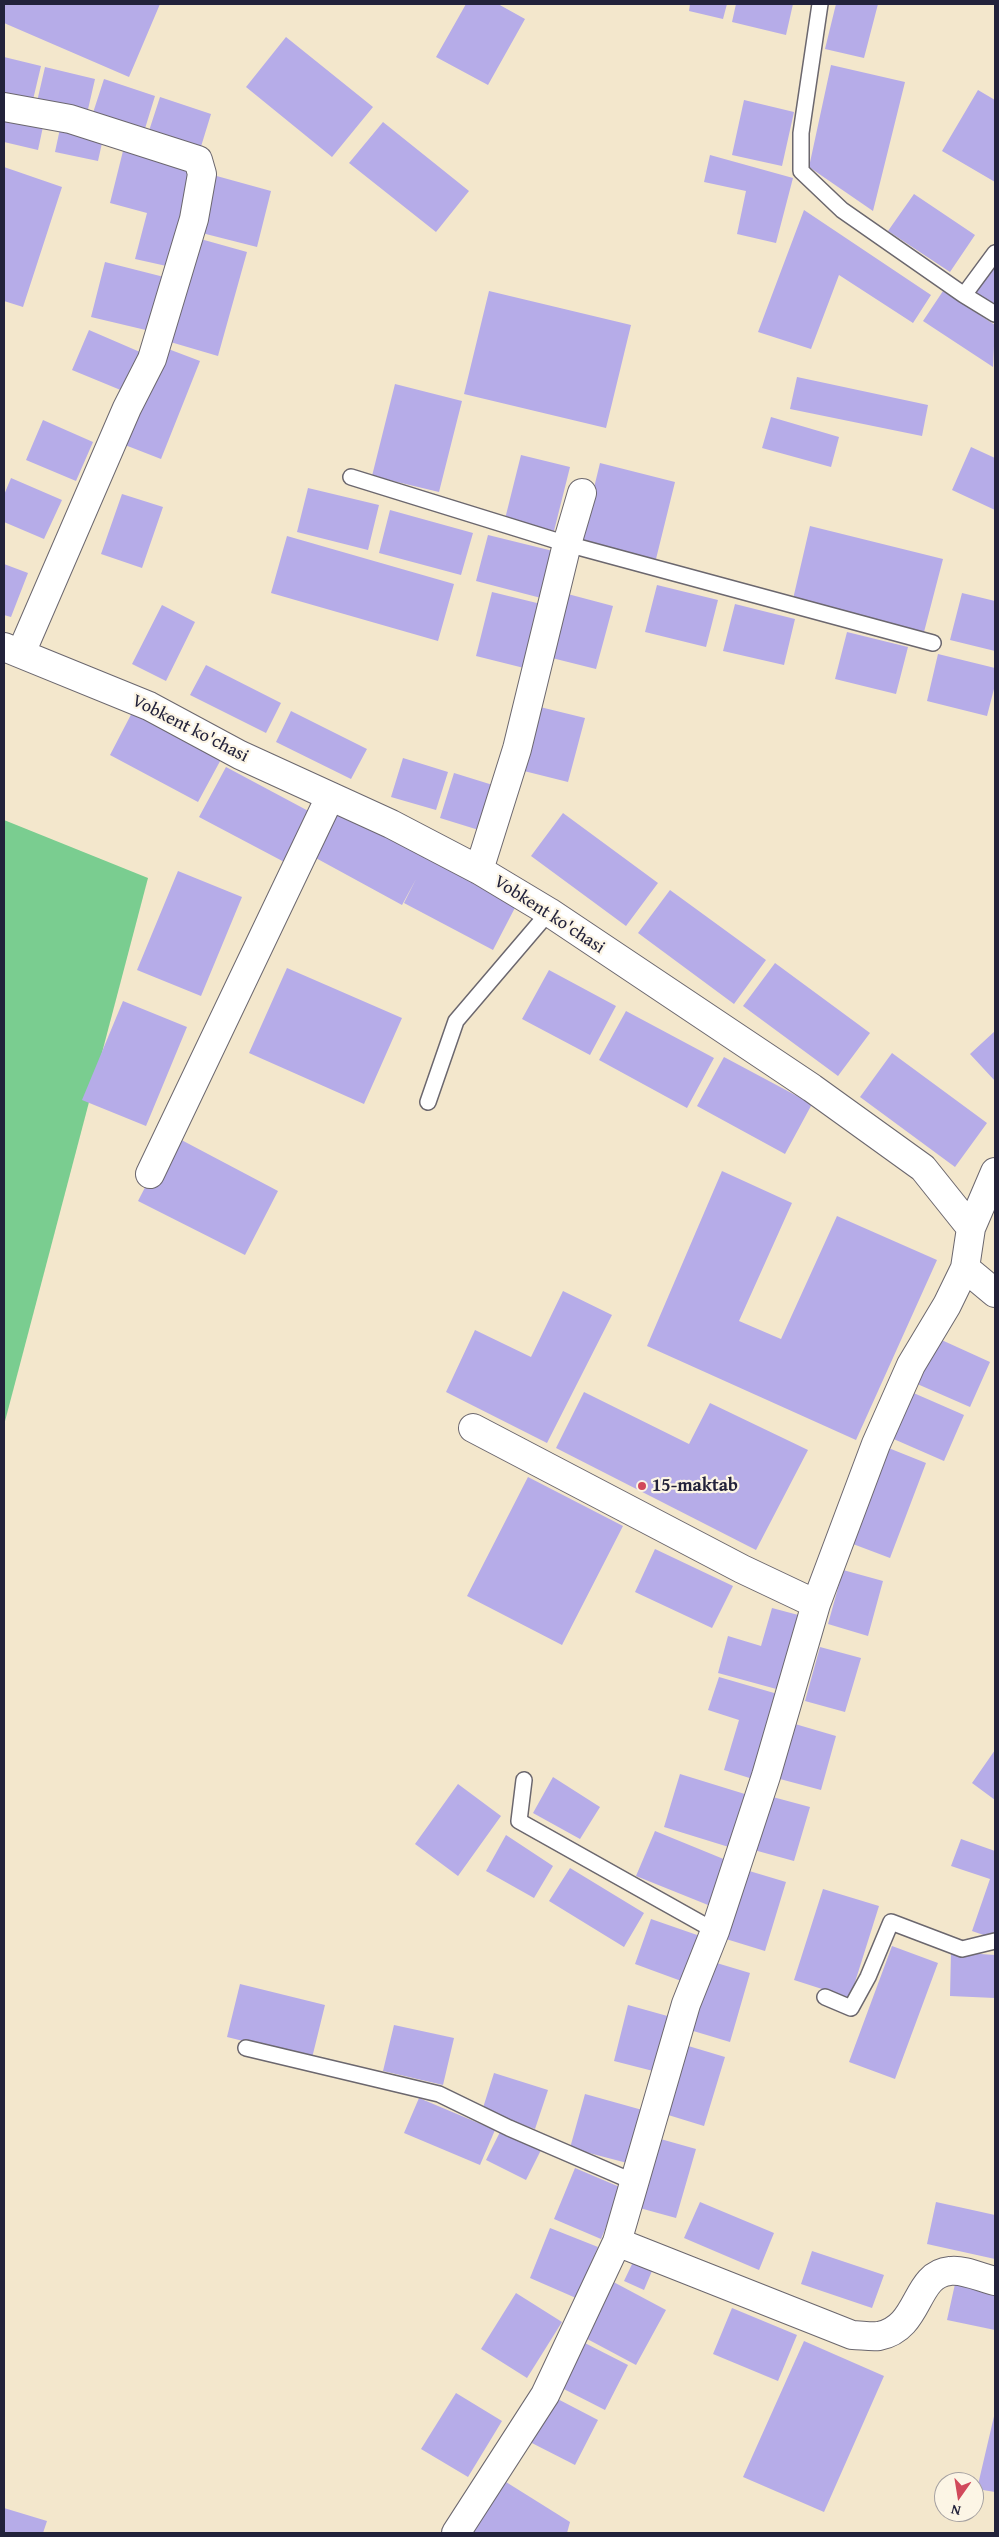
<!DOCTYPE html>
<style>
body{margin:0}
#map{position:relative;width:999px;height:2537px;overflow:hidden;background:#f3e7cc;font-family:"Gentium Book Plus",serif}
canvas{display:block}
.frame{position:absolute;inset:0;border:5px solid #22223b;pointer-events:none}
.north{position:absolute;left:934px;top:2472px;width:50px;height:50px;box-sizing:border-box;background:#fcf5e5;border:1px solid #a5a1a1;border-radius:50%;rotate:193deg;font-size:14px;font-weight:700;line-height:20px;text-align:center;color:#22223b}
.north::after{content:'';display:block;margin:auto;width:18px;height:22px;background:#d1495b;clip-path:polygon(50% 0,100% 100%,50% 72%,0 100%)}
</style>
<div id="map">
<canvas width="999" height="2537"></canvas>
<div class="frame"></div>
<div class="north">N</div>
</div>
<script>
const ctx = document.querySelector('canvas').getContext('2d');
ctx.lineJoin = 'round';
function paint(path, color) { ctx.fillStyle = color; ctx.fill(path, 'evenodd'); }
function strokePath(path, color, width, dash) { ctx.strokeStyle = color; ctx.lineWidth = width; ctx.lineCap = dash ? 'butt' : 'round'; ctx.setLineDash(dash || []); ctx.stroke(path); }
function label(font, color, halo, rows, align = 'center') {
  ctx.font = font + ' "Gentium Book Plus",serif'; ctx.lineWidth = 4.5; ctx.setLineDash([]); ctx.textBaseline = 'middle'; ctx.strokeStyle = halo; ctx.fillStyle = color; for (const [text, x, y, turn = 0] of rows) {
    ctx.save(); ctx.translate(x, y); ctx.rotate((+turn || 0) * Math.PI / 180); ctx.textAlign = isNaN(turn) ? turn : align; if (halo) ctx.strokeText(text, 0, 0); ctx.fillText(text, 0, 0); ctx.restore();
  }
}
paint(new Path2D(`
 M4 820 148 878 4 1425Z`), '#7acd90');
paint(new Path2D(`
 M4 4H160L129 77 4 23Z
 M466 4H498L525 19 488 85 436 57Z
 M690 4H727L723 19 689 11Z
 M736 4H793L786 35 732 22Z
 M836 4H878L864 58 825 49Z
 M286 37 373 107 332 157 246 87Z
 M4 57 41 66 32 104 4 98Z
 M831 65 905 82 873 211 809 167Z
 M45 67 95 79 86 118 36 106Z
 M104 79 155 96 143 135 91 119Z
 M978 90 995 100V182L942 151Z
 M160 97 211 114 199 153 147 137Z
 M744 100 794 112 782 166 732 155Z
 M4 114 44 122 38 150 4 142Z
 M383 122 469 191 436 232 349 163Z
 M61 124 104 134 98 161 55 152Z
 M123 151 194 169 171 267 135 259 147 213 110 203Z
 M710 155 793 178 776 243 737 234 746 191 704 182Z
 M4 167 62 187 23 307 4 301Z
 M213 175 271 191 257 247 198 232Z
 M914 194 975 235 950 272 888 231Z
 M804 210 931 295 913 323 839 275 811 349 758 332Z
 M197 238 247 252 218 356 167 341Z
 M995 258V308L972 292Z
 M105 262 164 277 150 331 91 317Z
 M489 291 631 325 606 428 464 394Z
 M943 291 995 325 993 367 923 321Z
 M89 330 140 352 123 391 72 370Z
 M163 347 200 361 161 459 125 445Z
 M797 377 928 405 922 436 790 409Z
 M395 384 462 401 439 492 372 476Z
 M771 417 839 437 831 467 762 448Z
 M43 420 93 442 76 481 26 460Z
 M971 447 995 458V510L952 490Z
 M521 455 570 467 554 531 505 519Z
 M600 463 675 482 656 559 581 541Z
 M11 478 62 500 44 539 4 522V495Z
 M308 488 379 505 368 550 297 532Z
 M122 494 163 507 142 568 101 554Z
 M390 510 473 533 461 575 379 553Z
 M810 526 943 559 924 632 793 599Z
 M488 535 553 551 541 598 476 581Z
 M287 536 454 584 438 641 271 593Z
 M4 564 28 573 11 617 4 615Z
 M657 585 718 600 706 647 645 632Z
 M492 592 541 604 524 668 476 656Z
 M564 593 613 606 596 669 548 657Z
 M962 593 995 601V651L950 640Z
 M735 604 795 619 784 665 723 651Z
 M162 605 195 622 166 681 132 664Z
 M847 632 908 647 896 694 835 679Z
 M938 654 995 668V685L987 716 927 701Z
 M206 665 281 703 266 733 190 695Z
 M136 705 225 752 198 802 110 755Z
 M536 706 585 718 568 782 520 770Z
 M291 711 367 749 351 779 276 742Z
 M403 758 448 772 436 810 391 797Z
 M226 767 314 814 288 864 199 817Z
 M454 773 496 786 482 831 440 818Z
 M341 807 519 900 493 950 404 903 416 879 402 905 314 857Z
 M563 813 658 883 626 926 531 856Z
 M178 871 242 897 201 996 137 970Z
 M670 890 766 960 734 1004 638 933Z
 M775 963 870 1033 838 1076 743 1006Z
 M287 968 402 1018 364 1104 249 1053Z
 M549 970 616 1006 590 1055 522 1019Z
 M123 1001 187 1027 146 1126 82 1100Z
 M626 1011 714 1058 687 1108 599 1060Z
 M995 1031V1081L970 1054Z
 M892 1053 987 1123 955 1167 860 1097Z
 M724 1057 812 1104 785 1154 697 1106Z
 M172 1135 278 1191 245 1255 138 1201Z
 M722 1171 792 1203 739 1321 781 1339 837 1216 937 1260 856 1440 647 1346Z
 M563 1291 612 1315 547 1443 446 1392 475 1330 531 1357Z
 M935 1337 990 1362 970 1407 915 1383Z
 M909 1391 964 1415 944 1461 889 1437Z
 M584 1392 689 1444 710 1403 808 1450 756 1550 556 1448Z
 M881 1445 926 1463 890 1558 845 1541Z
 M528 1477 623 1526 562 1645 467 1596Z
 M655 1549 733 1586 712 1628 635 1592Z
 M843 1570 883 1581 868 1636 828 1624Z
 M772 1608 802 1616 780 1690 718 1673 728 1636 761 1646Z
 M820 1647 861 1658 845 1712 805 1701Z
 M719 1677 781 1695 756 1780 724 1770 739 1720 708 1710Z
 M795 1724 836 1736 821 1790 780 1779Z
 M995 1750V1800L972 1783Z
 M680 1774 748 1795 732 1848 664 1827Z
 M553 1777 600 1807 580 1839 533 1813Z
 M458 1784 501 1816 458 1876 415 1844Z
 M769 1796 810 1807 794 1861 754 1850Z
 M655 1831 726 1860 708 1905 636 1876Z
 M506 1835 553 1866 534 1898 486 1871Z
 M961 1839 995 1851V1936L992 1938 972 1931 990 1879 951 1866Z
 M570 1868 644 1913 624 1947 549 1901Z
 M746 1870 786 1882 765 1951 726 1939Z
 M823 1889 879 1906 850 1998 794 1980Z
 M651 1919 700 1936 684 1982 635 1964Z
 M892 1946 938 1963 895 2079 849 2062Z
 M951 1952 995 1955V1998L950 1996Z
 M710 1961 750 1973 730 2042 690 2030Z
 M240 1984 325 2005 312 2058 227 2037Z
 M628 2005 671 2017 657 2072 614 2061Z
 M394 2025 454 2038 443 2085 383 2071Z
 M685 2045 725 2057 704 2126 665 2114Z
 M494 2073 548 2090 535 2129 482 2111Z
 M585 2094 646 2111 631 2164 570 2148Z
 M419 2098 495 2130 480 2165 404 2133Z
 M501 2130 541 2150 526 2180 486 2160Z
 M657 2138 696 2149 676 2218 636 2207Z
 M575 2168 622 2188 601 2239 554 2219Z
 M700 2202 774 2233 759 2270 684 2238Z
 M936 2202 995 2215V2259L927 2244Z
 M550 2228 598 2247 576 2298 530 2278Z
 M812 2251 884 2275 872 2308 801 2284Z
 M633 2262 652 2271 644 2290 624 2281Z
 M606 2278 666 2310 636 2365 576 2333Z
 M955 2284 995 2292V2330L947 2320Z
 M516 2293 562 2322 527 2378 481 2349Z
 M732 2308 797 2335 778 2381 713 2354Z
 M579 2340 628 2365 605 2410 556 2385Z
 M804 2341 884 2376 824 2512 743 2477Z
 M456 2393 502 2421 468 2477 421 2449Z
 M550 2395 598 2420 575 2465 526 2440Z
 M995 2412V2492L977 2489Z
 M498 2477 570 2522 567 2533H463Z
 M4 2508 47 2521 43 2533H4Z`), '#b6ace8');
const service = new Path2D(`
 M820 4 801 133V171L842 210 964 295 995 253
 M964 295 995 314
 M351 477 567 544 933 643
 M428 1102 456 1021 549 912
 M524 1780 519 1821 715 1931
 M825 1997 851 2008 868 1977 891 1922 962 1949 995 1941
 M246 2048 439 2094 509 2128 634 2182`);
const minor = new Path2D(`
 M4 107 70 119 198 160 202 174 194 219 152 359 127 408 21 653
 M4 647 149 706 240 755 391 824 479 870 549 912 812 1088 923 1168 971 1228 965 1268 995 1293
 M479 870 517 749 567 544 582 493
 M150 1174 330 797
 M971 1228 995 1172
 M473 1428 742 1569 816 1604
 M617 2242 852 2335C860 2335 871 2337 879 2336 921 2328 914 2274 950 2271 963 2269 982 2278 995 2281
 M456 2533 545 2395 617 2242 686 2004 715 1931 766 1776 816 1604 876 1444 911 1365 947 1305 965 1268`);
strokePath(service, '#6b676e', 18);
strokePath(minor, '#6b676e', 30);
strokePath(service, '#fff', 15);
strokePath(minor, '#fff', 28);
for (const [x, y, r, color] of [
 [642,1486,5,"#d1495b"]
]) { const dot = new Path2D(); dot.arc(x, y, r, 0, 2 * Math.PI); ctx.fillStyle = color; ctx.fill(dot); strokePath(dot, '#fcf5e5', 2); }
label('18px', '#22223b', '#fcf5e5', [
 ["Vobkent ko'chasi",190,729,27],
 ["Vobkent ko'chasi",549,915,33]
]);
label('bold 18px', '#22223b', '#fcf5e5', [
 ["15-maktab",652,1486]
], 'left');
</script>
